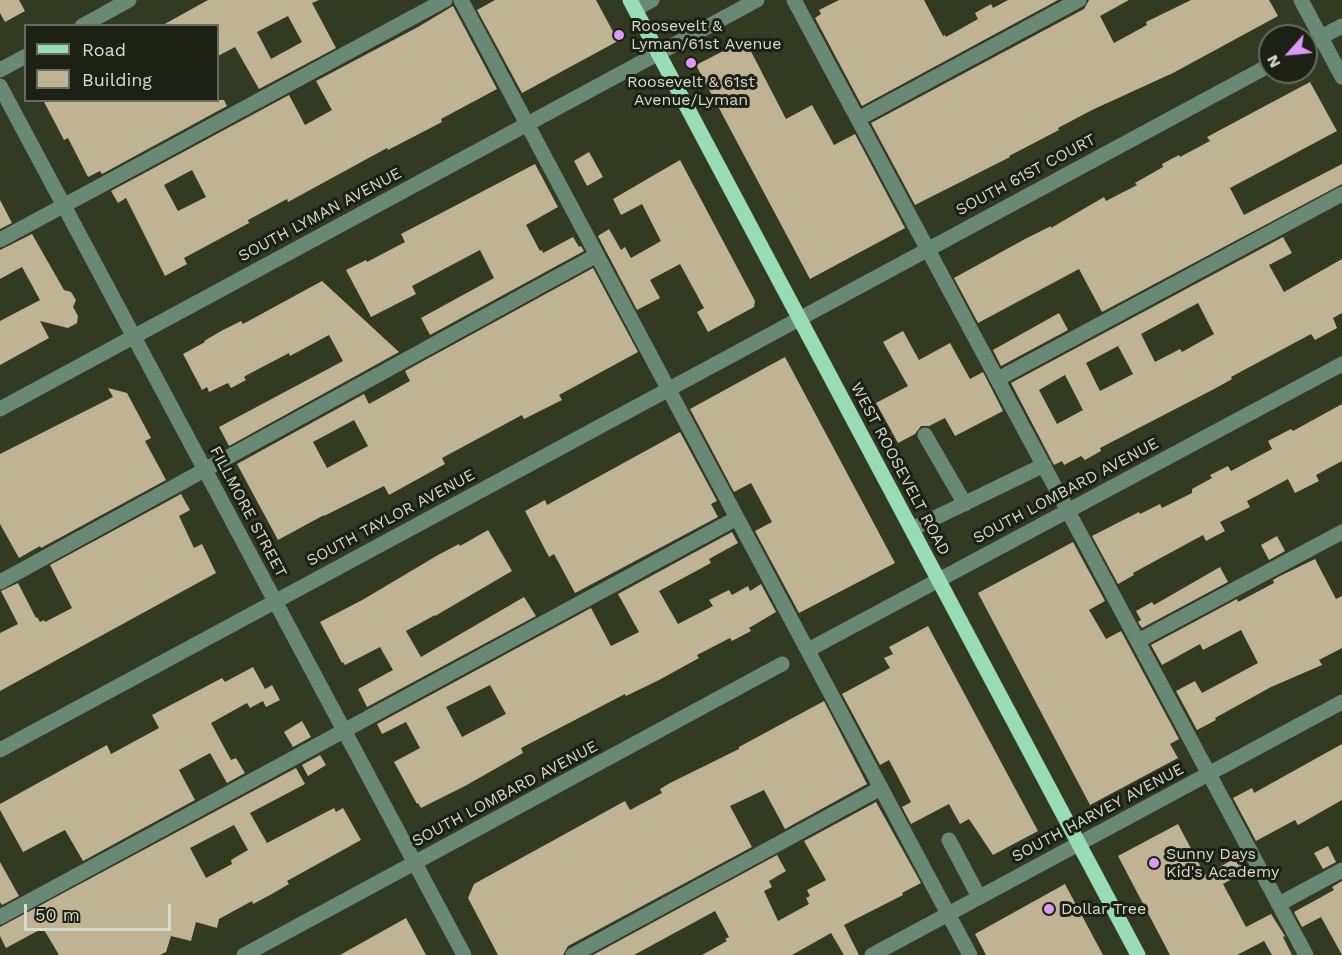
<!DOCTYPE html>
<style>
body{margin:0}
#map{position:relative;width:1342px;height:955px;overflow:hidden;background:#323b22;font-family:"Work Sans",sans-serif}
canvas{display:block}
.legend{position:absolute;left:24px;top:24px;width:195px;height:78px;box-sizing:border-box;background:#1c2015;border:2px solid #666b5f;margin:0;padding:8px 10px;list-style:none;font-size:18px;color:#d6dccd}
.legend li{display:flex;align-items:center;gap:12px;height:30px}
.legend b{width:30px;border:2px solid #666b5f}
.north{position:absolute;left:1258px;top:24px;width:60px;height:60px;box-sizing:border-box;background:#1c2015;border:2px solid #666b5f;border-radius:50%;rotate:243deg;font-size:16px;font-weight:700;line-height:24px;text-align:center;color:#d6dccd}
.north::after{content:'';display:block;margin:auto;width:21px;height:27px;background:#dc99f5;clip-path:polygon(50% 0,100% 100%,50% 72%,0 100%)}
.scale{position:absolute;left:24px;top:904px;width:147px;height:27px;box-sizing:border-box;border:3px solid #d6dccd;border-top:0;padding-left:8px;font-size:18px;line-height:21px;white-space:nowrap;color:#d6dccd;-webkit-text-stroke:4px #1c2015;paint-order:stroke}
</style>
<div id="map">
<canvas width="1342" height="955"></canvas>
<ul class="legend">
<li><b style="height:8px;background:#98dcb3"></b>Road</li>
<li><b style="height:16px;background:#bfb394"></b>Building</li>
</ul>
<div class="north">N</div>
<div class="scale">50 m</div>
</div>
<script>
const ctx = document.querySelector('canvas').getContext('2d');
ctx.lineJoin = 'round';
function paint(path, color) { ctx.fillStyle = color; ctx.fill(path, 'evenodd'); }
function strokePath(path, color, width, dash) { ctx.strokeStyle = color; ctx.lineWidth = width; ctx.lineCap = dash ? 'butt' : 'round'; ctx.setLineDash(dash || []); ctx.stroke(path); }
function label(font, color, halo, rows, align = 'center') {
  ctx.font = font + ' "Work Sans",sans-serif'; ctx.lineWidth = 6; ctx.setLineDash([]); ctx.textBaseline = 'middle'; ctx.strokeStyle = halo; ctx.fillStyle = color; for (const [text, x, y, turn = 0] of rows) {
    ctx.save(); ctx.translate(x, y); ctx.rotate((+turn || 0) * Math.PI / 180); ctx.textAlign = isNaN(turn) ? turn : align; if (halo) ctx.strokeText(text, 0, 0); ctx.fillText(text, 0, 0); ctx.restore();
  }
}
paint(new Path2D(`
 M0 0H19L25 11 5 22 0 13Z
 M208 0H319L312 3 336 48 259 89 235 47 218 56V26H161ZM288 16 302 42 271 59 257 32Z
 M495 0H596L618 41 522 93 477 10Z
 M839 0H924L943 36 945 35 946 37 978 19 975 13 991 4 993 8 1008 0H1058L862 106 815 18 821 14 819 10Z
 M1089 0H1129L1100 16 1114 43 1147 25 1146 22 1191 0H1269L1278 16 1173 73 1092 110 1058 128 1059 130 1009 156 1010 157 915 205 871 123 1084 9Z
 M453 6 497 89 441 119 442 122 388 150 387 148 288 202 287 199 248 220 249 223 184 258 187 264 165 276 126 198 118 203 111 191 289 95 305 125 332 110 316 81 418 27ZM192 170 206 197 178 211 164 185Z
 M745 40 786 119 812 105 834 145 855 134 905 228 810 279 696 65Z
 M1310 82 1337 131 1230 188 1244 215 1342 164V184L1102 312 1079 269 978 323 954 278 1025 239 1051 226V228L1104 197 1106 201 1137 185 1135 183 1163 167 1162 164 1179 155 1180 157 1210 141 1207 137Z
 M43 100H224L227 106 102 174 100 171 88 177 68 138 64 140Z
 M589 152 603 177 587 186 574 161Z
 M680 160 755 301 754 307 708 332 697 312 704 308 680 264 650 280 660 298 637 310 598 236 609 229 621 250 625 247 631 258 661 241 642 204 621 215 613 199Z
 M535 164 558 207 526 225 540 251 542 250 543 253 573 237 579 247 581 246 584 251 430 335 421 318 494 278 480 250 412 286 416 294 371 317 346 270 366 260 367 262 405 242 401 234Z
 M0 200 12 223 0 229Z
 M32 234 64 290 71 292 76 300 73 307 78 316 77 323 68 328 40 321 49 338 0 365V321L40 300 22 267 0 279V250Z
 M1283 237 1292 253 1269 265 1284 292 1342 259V313L1333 318 1337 328 1315 340 1311 334 1231 377 1232 379 1216 388 1100 448 1101 451 1085 460 1081 456 1064 465 1062 461 1054 465 1011 383ZM1198 303 1214 334 1182 352 1180 349 1155 362 1141 334ZM1118 346 1133 374 1100 391 1086 363ZM1065 375 1083 410 1057 424 1039 390Z
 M593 268 638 352 559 395 562 400 524 419 522 415 442 458 445 464 389 495 384 486 324 516V515L278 540 237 464 364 394 369 404 410 381 405 371ZM354 420 368 446 327 468 313 442Z
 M322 281 399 352 229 446 219 427 343 361 329 335 290 356 289 353 247 375 244 377 246 380 231 388 228 383 209 392 207 387 202 390 183 354 205 342 204 341 223 330 241 321 243 324Z
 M1059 313 1068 330 1001 366 993 350Z
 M903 331 919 360 950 343 970 379 983 372 1003 411 955 436 945 418 929 426H921L915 434 898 443 876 403 908 386 883 342Z
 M785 357 895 563 799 613 755 531 772 522 751 483 734 492 690 409Z
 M108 388 127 393 151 438 145 441 166 480 41 548 40 546 19 558 0 524V454L113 397Z
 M1342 404V461L1316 475 1319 481 1295 493 1288 479 1247 501 1250 507 1220 522 1225 531 1206 541 1203 535 1133 573 1134 575 1118 584 1092 536 1139 512 1140 514 1160 504 1162 508 1192 493V489L1212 478 1210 475 1228 466 1231 471 1272 449 1268 441 1291 429 1293 431Z
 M680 432 717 501 711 504 718 517 575 593 554 554 549 557 525 511 545 500 547 505Z
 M181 494 190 510 179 516 194 548 202 544 216 573 0 691V633L18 624 1 591 18 583 36 618 37 617 40 622 44 620 45 622 72 608 50 565Z
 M488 530 512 571 435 616V615L406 631 421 657 524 597 536 616 367 707 358 689 393 670 380 647 345 665 343 662 342 663 320 622 364 599 438 555 459 544 460 546Z
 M732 532 738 543 709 559 711 563 659 591 678 624 713 606 709 600 729 590 732 595 748 586 750 591 761 584 776 612 749 628 751 631 732 641 730 638 697 655 699 658 659 680 626 696 625 694 521 748 523 753 465 786 421 808 418 803 417 804 394 762 420 748 406 722 382 734 377 724 591 608 611 646 639 632 618 594ZM490 685 506 714 462 737 446 707Z
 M1277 536 1285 551 1269 560 1261 545Z
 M1073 542 1105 601 1089 610 1106 639 1121 631 1179 739 1170 744 1178 758 1090 805 978 593Z
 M1315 559 1336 599 1342 596V648L1319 660 1322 665 1271 687 1215 718 1216 720 1197 730 1176 691 1195 681 1202 693 1258 663 1241 630 1203 650 1200 644 1162 665 1151 645 1237 599 1238 602 1274 583 1273 580 1278 577Z
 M1220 567 1228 582 1142 628 1138 622 1141 620 1136 611 1152 602 1154 605Z
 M928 626 1038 831 993 855 969 819 960 824 949 804 911 824 902 807 911 802 889 760 880 765 842 694 890 668 884 658 893 654 889 647Z
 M253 667 265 689 272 685 280 700 266 707 263 701 250 708 247 703 211 723 231 760 236 758 245 773 227 783 210 753 179 770 195 800 83 861 65 830 23 852 0 810V804L107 745 111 754 159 728 152 715 222 678 225 682Z
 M824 701 867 784 785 829 764 790 730 806 752 847 568 946 563 955H498L468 898 474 884 625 801 630 810 662 793 660 789 670 783 739 749V747Z
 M302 721 311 737 293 747 284 732Z
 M1342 744V800L1298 825 1295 820 1256 841 1233 798 1252 788 1254 793Z
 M320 755 326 765 308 776 302 765Z
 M296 768 305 784 250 813 267 843 334 808 336 812 343 808 361 840 287 881 289 884 270 895 253 904 252 901 219 919 217 928 196 922 191 941 171 936 166 952 160 955H59L43 928 6 948 0 936V927ZM234 825 248 850 231 860 232 864 206 878 190 848Z
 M876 802 921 883 902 893 903 895 844 925 859 955H844L831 933 792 955H702L727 941 725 939 729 937 715 911 634 955H593L777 855 786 871 769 881 772 887 764 891 778 921 809 904 806 898 810 896 807 890 826 880 804 841Z
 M1178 824 1205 875 1241 855 1249 870 1223 884 1246 927 1271 914 1285 936 1283 937 1292 955H1272L1264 941 1237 955H1170L1118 856Z
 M1328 846 1336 862 1323 869 1314 853Z
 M0 862 19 896 2 905 0 902Z
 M1342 881V955L1321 917 1302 927 1294 912 1334 890 1332 887Z
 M1065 884 1103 955H986L975 934Z
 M406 918 426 955H340L390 927Z`), '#bfb394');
strokePath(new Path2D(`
 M461 0 970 955
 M794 0 1306 955
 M1301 0 1342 77
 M635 9 652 0
 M82 26 129 0
 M1306 45 1342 26
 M0 70 26 56
 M0 86 464 955
 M858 119 1079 0
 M0 240 445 0
 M998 379 1342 194
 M0 409 757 0
 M925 435 965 504
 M912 529 1044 465
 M0 582 597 255
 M1138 641 1342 532
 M808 650 1342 364
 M0 750 1270 65
 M949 840 979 897
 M1279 904 1342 870
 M0 917 737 518
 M244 955 782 664
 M573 955 881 788
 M872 955 1342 702`), '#698976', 15);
strokePath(new Path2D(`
 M630 0 1138 955`), '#98dcb3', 15);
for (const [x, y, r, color] of [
 [619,35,6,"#dc99f5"],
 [691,63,6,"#dc99f5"],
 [1154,863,6,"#dc99f5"],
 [1049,909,6,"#dc99f5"]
]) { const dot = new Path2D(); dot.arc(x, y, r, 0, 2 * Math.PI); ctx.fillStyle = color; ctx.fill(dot); strokePath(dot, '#1c2015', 2); }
label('16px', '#d6dccd', '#1c2015', [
 ["Roosevelt &",631,26],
 ["Lyman/61st Avenue",631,44],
 ["Roosevelt & 61st",691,82,"center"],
 ["Avenue/Lyman",691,100,"center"],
 ["Sunny Days",1166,854],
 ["Kid's Academy",1166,872],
 ["Dollar Tree",1061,909]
], 'left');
label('16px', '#d6dccd', '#1c2015', [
 ["SOUTH 61ST COURT",1026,175,-28],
 ["SOUTH LYMAN AVENUE",320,215,-28],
 ["WEST ROOSEVELT ROAD",900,469,62],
 ["SOUTH LOMBARD AVENUE",1066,491,-28],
 ["FILLMORE STREET",248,512,62],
 ["SOUTH TAYLOR AVENUE",391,518,-28],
 ["SOUTH LOMBARD AVENUE",505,794,-28],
 ["SOUTH HARVEY AVENUE",1098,813,-28]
]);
</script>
